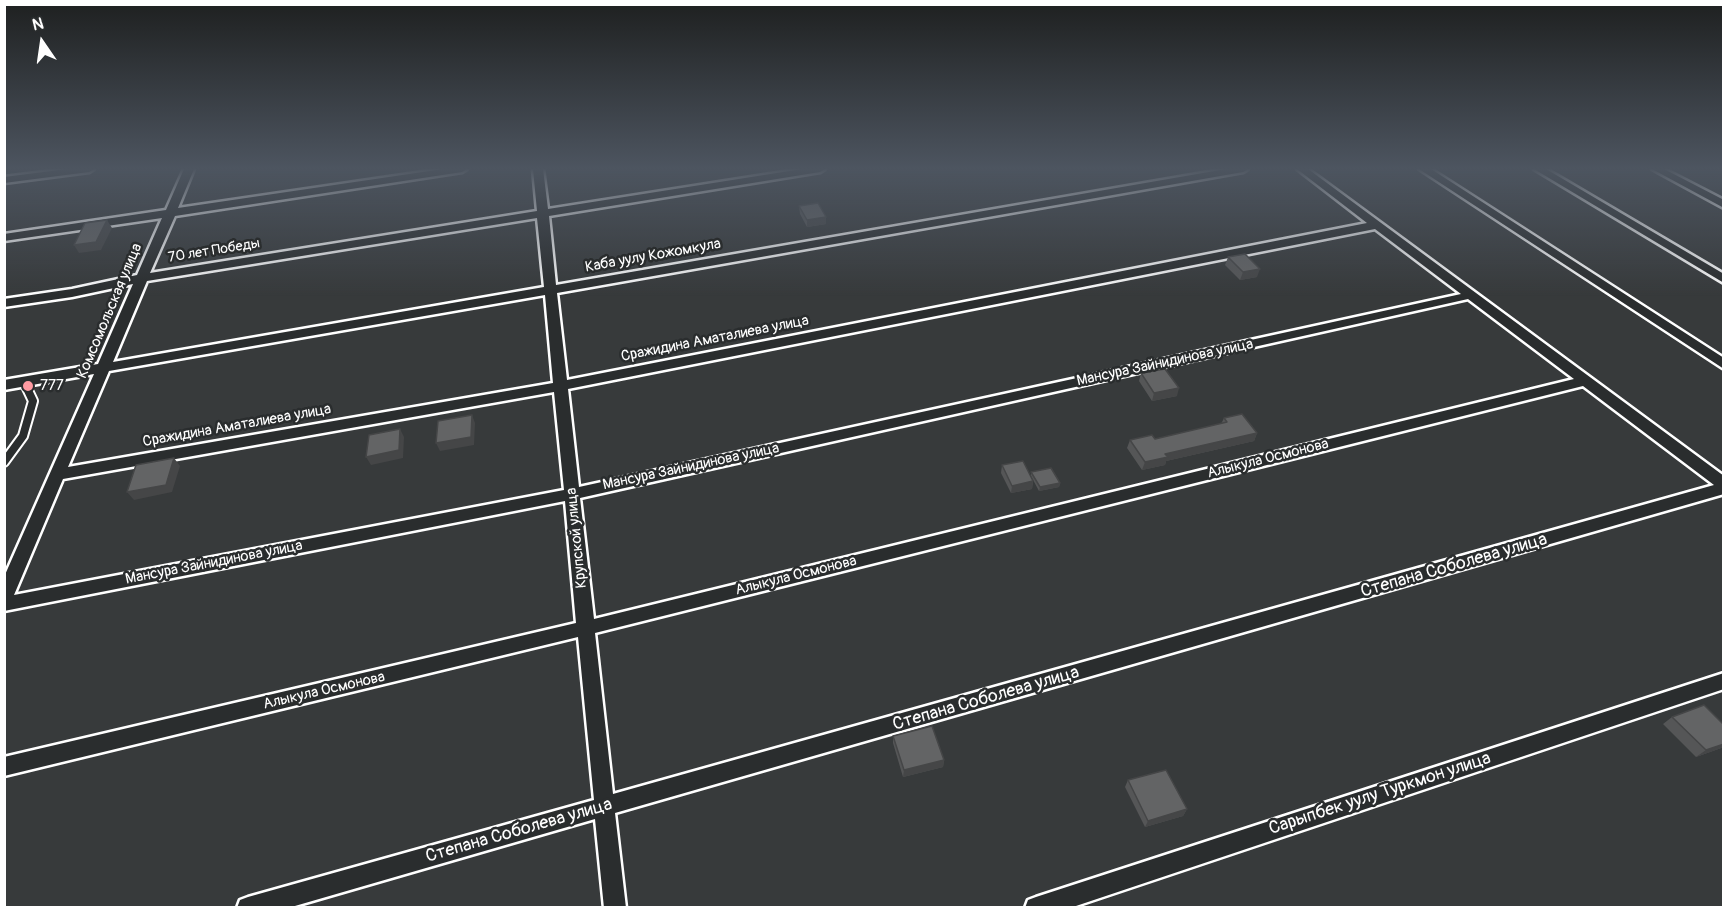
<!DOCTYPE html>
<meta charset="utf-8">
<style>
body{margin:0}
#map{position:relative;width:1728px;height:912px;overflow:hidden;background:#373a3b;font-family:Pangolin,sans-serif}
canvas{display:block}
.frame{position:absolute;inset:0;border:6px solid #fff;pointer-events:none}
.north{position:absolute;left:12px;top:12px;width:60px;height:60px;-webkit-text-stroke:4px #2a2d2e;paint-order:stroke;rotate:347deg;font-size:16px;font-weight:700;line-height:24px;text-align:center;color:#fff}
.north::after{content:'';display:block;margin:auto;width:21px;height:27px;background:#fff;clip-path:polygon(50% 0,100% 100%,50% 72%,0 100%)}
</style>
<div id="map">
<canvas width="1728" height="912"></canvas>
<div class="frame"></div>
<div class="north">N</div>
</div>
<script>
const ctx = document.querySelector('canvas').getContext('2d');
ctx.lineJoin = 'round';
function strokePath(path, color, width, dash) { ctx.strokeStyle = color; ctx.lineWidth = width; ctx.lineCap = dash ? 'butt' : 'round'; ctx.setLineDash(dash || []); ctx.stroke(path); }
function paint(path, color) { ctx.fillStyle = color; ctx.fill(path, 'evenodd'); }
function label(font, color, halo, rows, align = 'center') {
  ctx.font = font + ' Pangolin,sans-serif'; ctx.lineWidth = 5; ctx.setLineDash([]); ctx.textBaseline = 'middle'; ctx.strokeStyle = halo; ctx.fillStyle = color; for (const [text, x, y, turn = 0] of rows) {
    ctx.save(); ctx.translate(x, y); ctx.rotate((+turn || 0) * Math.PI / 180); ctx.textAlign = isNaN(turn) ? turn : align; if (halo) ctx.strokeText(text, 0, 0); ctx.fillText(text, 0, 0); ctx.restore();
  }
}
const lane = new Path2D(`
 M4 462 23 436 33 401 24 382`);
const street = new Path2D(`
 M67 169H94L89 172 4 183V177Z
 M184 169H194L178 208 443 169H467L462 172 175 216 150 273 537 211 533 169H543L548 209 802 169H825L820 172 549 216 556 285 1226 169H1248L1243 172 557 293 567 380 1367 223 1297 169H1308L1724 476V494L615 813 626 908H604L595 819 288 908H237L240 900 248 897 594 800 578 637 4 776V757L576 623 565 501 4 611V577L94 374 4 390V380L98 364 133 284 72 297 4 307V299L72 289 137 275 162 218 4 241V234L166 210ZM537 218 544 287 113 362 147 281ZM1375 229 1461 294 579 487 568 389ZM545 295 553 383 68 467 109 371ZM1468 299 1574 379 594 619 580 498ZM1583 386 1714 485 613 794 595 633ZM554 392 564 490 14 595 63 479Z
 M1419 169H1431L1724 358V369Z
 M1534 169H1546L1724 274V283Z
 M1652 169H1664L1724 200V208Z
 M1724 673V689L1070 908H1025L1028 900 1036 897Z`);
strokePath(lane, '#fff', 12);
strokePath(street, '#fff', 5);
strokePath(lane, '#2a2d2e', 8);
paint(street, '#2a2d2e');
paint(new Path2D(`
 M799 206 826 224 807 227 800 214Z
 M1228 257 1257 277 1240 280 1225 265Z
 M1141 373 1177 396 1152 401 1139 381Z
 M1224 418 1257 433 1254 441 1166 461 1165 465 1142 470 1127 448 1130 440 1155 439 1221 424Z
 M1002 465 1033 481 1032 489 1011 493 1001 473Z
 M1031 472 1060 483 1059 487 1039 491 1031 476Z
 M1672 717 1724 725V747L1696 757 1663 724Z
 M893 736 944 760 943 767 903 777 893 743Z
 M1128 780 1187 809 1183 816 1145 827 1125 787Z`), '#555657');
paint(new Path2D(`
 M826 217V224L807 227V220Z
 M107 220 112 228 101 250 79 253 74 245Z
 M1260 269 1257 277 1240 280 1243 272Z
 M1179 388 1177 396 1152 401 1154 393Z
 M472 415 475 423 474 445 440 451 436 443Z
 M400 429 404 437 403 458 371 465 366 457Z
 M1257 433 1254 441 1166 461 1165 465 1142 470 1145 462 1165 454Z
 M174 458 180 466 172 492 134 500 127 492Z
 M1033 481 1032 489 1011 493 1012 486Z
 M1060 483 1059 487 1039 491 1040 487Z
 M1724 744V747L1696 757 1706 750Z
 M944 760 943 767 903 777 904 770Z
 M1187 809 1183 816 1145 827 1148 821Z`), '#454647');
const building = new Path2D(`
 M818 203 826 217 807 220 799 206Z
 M107 220 96 242 74 245 85 223Z
 M1245 254 1260 269 1243 272 1228 257Z
 M1165 369 1179 388 1154 393 1141 373Z
 M1242 414 1257 433 1165 454 1168 457 1145 462 1130 440 1152 435 1155 439 1227 422 1224 418Z
 M472 415 471 437 436 443 438 421Z
 M400 429 399 450 366 457 369 435Z
 M174 458 166 485 127 492 136 465Z
 M1023 461 1033 481 1012 486 1002 465Z
 M1051 468 1060 483 1040 487 1031 472Z
 M1704 705 1724 725V744L1706 750 1672 717Z
 M932 726 944 760 904 770 893 736Z
 M1166 770 1187 809 1148 821 1128 780Z`);
paint(building, '#636465');
strokePath(building, '#454647', 1.5);
const sky = ctx.createLinearGradient(0, 0, 0, 296);
sky.addColorStop(0, '#1e2020');
sky.addColorStop(0.57, '#4d5560');
sky.addColorStop(1, '#4d556000');
ctx.fillStyle = sky;
ctx.fillRect(0, 0, 1728, 296);
for (const [x, y, r, color] of [
 [28,386,6,"#ff9aa2"]
]) { const dot = new Path2D(); dot.arc(x, y, r, 0, 2 * Math.PI); ctx.fillStyle = color; ctx.fill(dot); strokePath(dot, '#2a2d2e', 2); }
label('14px', '#fff', '#2a2d2e', [
 ["70 лет Победы",214,251,-9]
]);
label('15px', '#fff', '#2a2d2e', [
 ["Каба уулу Кожомкула",653,256,-10],
 ["Комсомольская улица",110,311,-67],
 ["Сражидина Аматалиева улица",715,339,-11],
 ["Мансура Зайнидинова улица",1165,363,-12],
 ["Сражидина Аматалиева улица",237,426,-10],
 ["Алыкула Осмонова",1268,459,-14],
 ["Мансура Зайнидинова улица",691,467,-12],
 ["Крупской улица",577,538,-96],
 ["Мансура Зайнидинова улица",214,563,-11],
 ["Алыкула Осмонова",796,576,-14],
 ["Алыкула Осмонова",324,691,-13]
]);
label('15px', '#fff', '#2a2d2e', [
 ["777",40,386]
], 'left');
label('18px', '#fff', '#2a2d2e', [
 ["Степана Соболева улица",1454,566,-16],
 ["Степана Соболева улица",986,699,-16],
 ["Сарыпбек уулу Туркмон улица",1380,794,-18],
 ["Степана Соболева улица",519,831,-16]
]);
</script>
